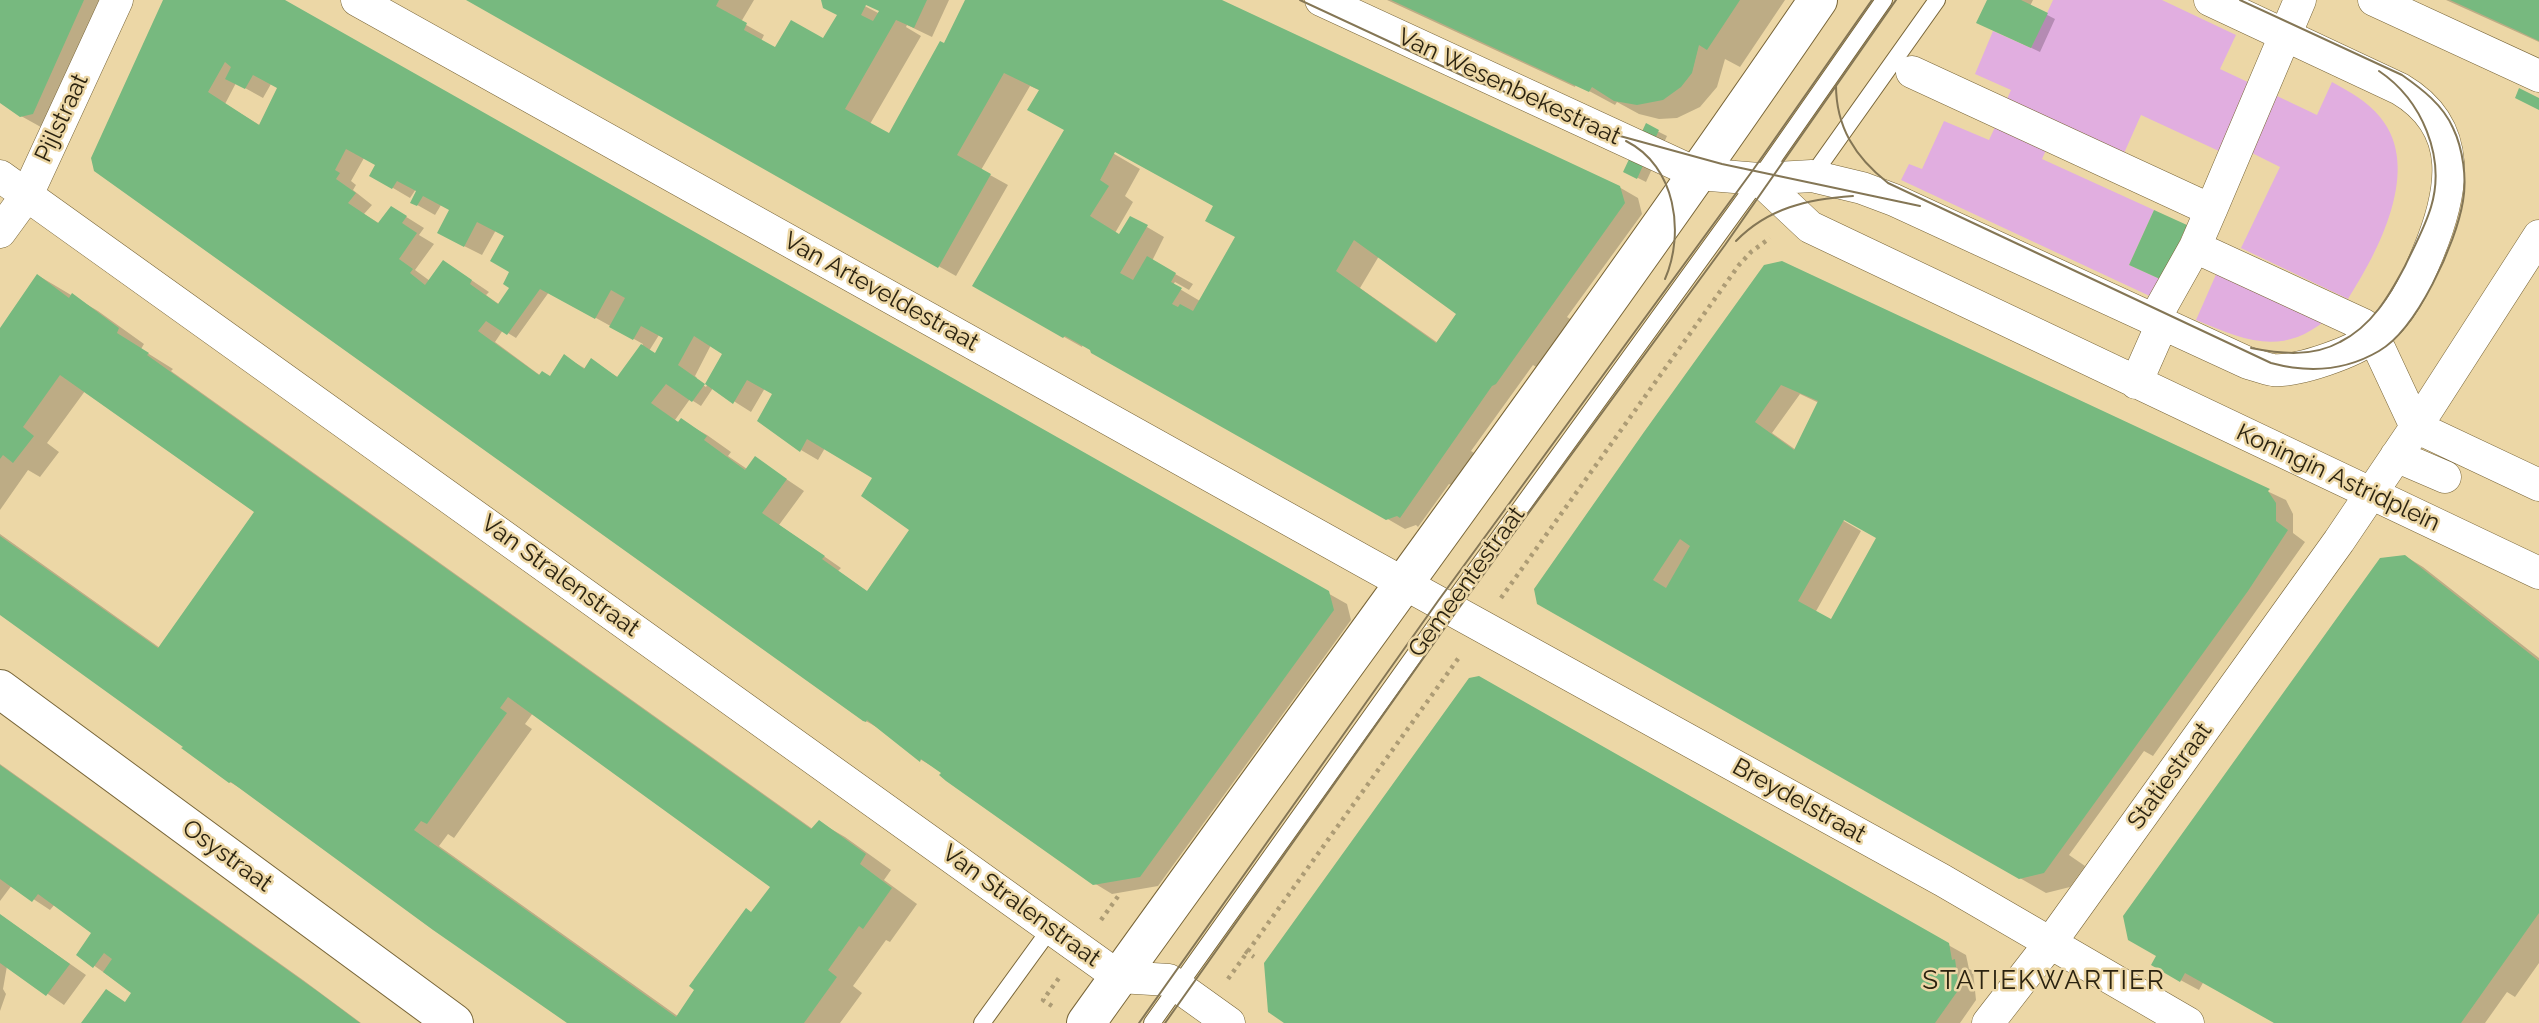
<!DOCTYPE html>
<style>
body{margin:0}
canvas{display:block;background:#ecd7a6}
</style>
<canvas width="2539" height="1023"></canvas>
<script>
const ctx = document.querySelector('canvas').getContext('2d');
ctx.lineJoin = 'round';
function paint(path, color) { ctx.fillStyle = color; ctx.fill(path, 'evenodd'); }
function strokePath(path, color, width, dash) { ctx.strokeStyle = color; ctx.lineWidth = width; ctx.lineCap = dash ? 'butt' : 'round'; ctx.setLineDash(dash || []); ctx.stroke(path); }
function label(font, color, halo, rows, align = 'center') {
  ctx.font = font + ' Raleway,sans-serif'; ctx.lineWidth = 5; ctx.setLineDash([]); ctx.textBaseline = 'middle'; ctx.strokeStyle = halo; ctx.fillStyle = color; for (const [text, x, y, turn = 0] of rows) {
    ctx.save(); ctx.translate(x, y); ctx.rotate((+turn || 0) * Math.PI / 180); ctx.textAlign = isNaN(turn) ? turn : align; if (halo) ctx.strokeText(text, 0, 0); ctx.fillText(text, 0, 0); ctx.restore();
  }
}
paint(new Path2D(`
 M2053 0H2162L2236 35 2220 69 2252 84 2221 152 2141 115 2121 160 2004 106 2011 90 1975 74 1993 31 2031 48Z
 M2332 82C2350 92 2367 101 2380 117 2423 168 2378 252 2348 299L2241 248 2280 167 2252 153 2277 96 2317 115Z
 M1944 121 1989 140 1996 125 2047 148 2042 159 2154 210 2129 265 2162 280 2154 298 1901 180 1909 164 1922 169Z
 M2218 270 2326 320C2280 357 2245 340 2196 320Z`), '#e1aee0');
paint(new Path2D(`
 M0 0H106L48 131 21 116Z
 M165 0H280L1347 604 1351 620 1158 886 1112 894 1094 883 942 772 918 758 882 730 864 720 96 170ZM236 83 263 98 271 84 279 88 261 126 225 104ZM364 158 377 165 371 175 410 198 416 189 418 190 412 202 435 215 441 205 451 210 456 242 482 255 496 230 506 236 512 287 500 305 486 295 489 292 461 273 430 281 415 270 434 244 419 235 424 228 392 208 380 224 364 214 372 205 353 190 356 185 351 181ZM549 292 643 344 619 378 592 361 586 369 565 357 551 378 541 376 495 342 503 330 516 338ZM659 335 665 338 656 354 649 351ZM711 345 724 353 706 387 696 380 697 378 695 376ZM713 388 751 412 765 388 774 394 801 450 818 460 825 448 874 477 912 530 868 592 838 571 841 568 779 525 804 491 755 458 747 469 728 456 731 452 707 435 682 421 680 423 675 420 690 399 701 406Z
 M469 0H754L741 22 764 35 761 41 776 50 825 41 839 15 823 0H949L932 37 907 25 906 27 921 36 870 124 889 135 956 52 967 0H1217L1619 187 1638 198 1642 214 1567 317 1575 322 1541 370 1533 365 1471 451 1479 456 1457 488 1449 484 1418 527 1416 525 1405 529 1092 349 1083 344 1082 347 1034 320 1066 130 1041 91 1030 86 981 170 1008 185 956 276ZM862 1 880 10V14L861 4ZM1106 145 1215 206 1237 236 1200 301 1173 285 1175 282 1189 290 1193 284 1152 261 1164 237 1147 227 1120 236 1115 233 1133 202 1125 196 1140 169 1104 148ZM1379 256 1458 313 1438 343 1360 288Z
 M1387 0H1785L1740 67 1725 59 1717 87 1700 107 1677 118 1659 119 1639 114 1617 102 1615 105 1576 84 1575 87Z
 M1989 0H2033L2030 6 2055 19 2040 52 1987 27Z
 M2446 0H2539V42Z
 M1647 126 1667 136 1646 182 1634 176Z
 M1765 267 1925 330 2286 500 2293 514V533L2305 542 2153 756 2144 751 2069 855 2085 866 2070 887 2046 893 1539 603ZM1800 394 1819 403 1796 450 1772 433ZM1806 495 1919 561 1832 622 1815 613 1861 531 1804 498Z
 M39 276 98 311 144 344 141 349 173 369 171 371 814 830 819 822 845 837 891 870 884 880 917 904 890 942 886 940 853 986 862 993 840 1023H569L248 793 230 782 185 746 0 613V534L160 648 257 512 85 391 47 443 59 452 40 477 28 470 0 510V331ZM533 713 772 886 679 1017 439 846 448 834 454 838 532 729 525 724Z
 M2405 556 2423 567 2539 658V963L2515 997 2507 992 2485 1023H2276L2204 981 2199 990 2171 975Z
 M0 764 303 980 361 1023H84L126 1003 133 993 79 955 94 933 55 904 50 910 12 885 0 901Z
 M0 915 86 975 64 1005 7 966 3 989 6 994 0 1011Z
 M1918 928 1966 955 1969 969 1973 971 1976 1000 1960 1023H1287Z`), '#0003');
paint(new Path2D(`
 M0 0H84L33 114 20 117 0 103Z
 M163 0H285L1329 591 1334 610 1140 877 1093 885 946 781 939 775 941 773 921 759 920 762 867 720 866 722 863 721 94 171 91 158ZM225 62 231 67 225 79 245 89 253 75 277 88 259 125 208 92ZM346 149 375 165 369 176 392 189 397 181 416 191 410 203 417 206 423 196 449 210 437 233 464 247 477 222 504 236 490 261 509 272 503 284 509 288 498 304 470 284 472 280 443 260 425 285 410 273 413 269 399 259 417 233 402 223 407 216 391 206 378 223 348 203 356 193 336 179 340 173 335 170ZM540 289 595 319 611 290 625 298 609 327 633 340 641 326 663 338 655 353 641 344 617 377 591 358 584 369 564 354 550 376 542 371 539 375 478 331 486 321 507 335ZM694 336 722 354 705 384 733 404 747 380 772 394 757 421 800 452 807 439 872 478 861 496 909 530 867 591 822 559 825 556 762 513 787 479 755 456 745 470 704 440 707 436 681 418 678 422 651 403 666 384 692 402 705 384 678 365Z
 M466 0H719L716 6 747 23 744 30 775 47 791 20 823 38 837 15 823 8 821 0H927L914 28 896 20 845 109 889 133 940 41 944 43 965 0H1222L1620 186 1625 203 1496 384 1492 386 1400 518 1397 516 1386 520 1091 353 1090 350 1065 336 1063 338 972 286 1064 130 1027 110 1039 90 1004 73 957 155 991 174 938 268ZM866 5 879 11 873 21 861 15ZM1115 152 1213 206 1205 221 1235 237 1193 311 1180 304 1178 307 1172 304 1182 288 1171 282 1176 273 1147 256 1133 280 1120 273 1148 225 1130 216 1119 234 1090 216 1109 186 1100 180ZM1354 240 1456 314 1436 343 1336 271Z
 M1391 0H1740L1707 50 1699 45 1692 73 1681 87 1663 100 1637 105 1614 101 1592 87 1589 92Z
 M1987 0H2021L2048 13 2031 48 1976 23Z
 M2450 0H2539V41L2518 31Z
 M2519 88 2539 98V110L2515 98Z
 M1646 123 1659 130 1637 179 1623 172Z
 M2154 210 2187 225 2162 280 2129 265Z
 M1782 261 2270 489 2268 491 2276 503V521L2288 530 2248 591 2044 873 2019 879 1537 604 1534 589 1644 432 1764 265ZM1781 385 1818 401 1794 450 1755 422ZM1844 520 1876 538 1831 619 1798 601ZM1680 539 1690 546 1666 588 1653 580Z
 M37 274 69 298 72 293 119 328 117 333 149 353 147 355 811 829 819 820 866 854 860 864 892 888 863 929 859 926 828 970 837 977 804 1023H567L433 930 231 782 229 783 181 748 183 747 0 615V536L158 648 254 512 60 375 23 427 34 436 13 463 3 455 0 459V328ZM508 697 770 887 751 912 746 908 689 986 694 990 676 1017 414 830 421 821 427 824 507 713 500 708Z
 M2405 555 2539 661V913L2461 1023H2274L2185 973 2180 982 2151 965 2156 956 2128 940 2123 916 2380 558Z
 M1479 676 1949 943 1952 960 1955 959 1959 989 1935 1023H1284L1268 1012 1264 963 1469 678Z
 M0 765 317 991 360 1023H81L106 989 125 1002 131 993 103 972 112 959 104 953 93 968 76 955 91 933 38 894 32 902 0 879Z
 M0 914 70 964 46 996 0 963Z`), '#77b97f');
const lane = new Path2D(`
 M1812 176 1937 0
 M982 1023 1051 928
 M1152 1023 1448 608 1759 179 1884 0`);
const street = new Path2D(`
 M357 0 1367 563 1942 880 2188 1023
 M1321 0 1698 174 1759 179 1812 176 1862 188 1894 200 2248 363C2256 365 2265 369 2273 370 2298 372 2354 352 2373 337 2401 315 2415 285 2428 253 2453 193 2466 128 2400 89L2210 0
 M2374 0 2539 76
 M1912 72 2211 210 2195 247 2364 325 2380 350 2416 427 2539 485
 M0 176 1119 977 1169 980 1229 1023
 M1759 179 1810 227 2539 573
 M2211 210 2300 0
 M0 232 27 195 117 0
 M2136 383 2162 324 2159 311 2195 247
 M2396 456 2445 477
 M1988 1023 2051 942 2339 541 2416 427 2539 236`);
const secondary = new Path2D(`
 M0 689 454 1023
 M1086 1023C1330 682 1581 346 1818 0`);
strokePath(lane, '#786538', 18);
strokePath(street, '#786538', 33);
strokePath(secondary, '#786538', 40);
strokePath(new Path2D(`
 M1501 598 1739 265 1751 252 1770 238
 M1101 920 1119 895
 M1245 951 1254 957
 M1228 979 1460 656
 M1052 1006 1043 1000 1059 978`), '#ad9c75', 4.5, [3.5, 5]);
strokePath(lane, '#fff', 16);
strokePath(street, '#fff', 32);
strokePath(secondary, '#fff', 38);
strokePath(new Path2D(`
 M1300 0 1472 80 1594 124 1620 136 1722 164 1920 206
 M1836 85C1836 127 1855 157 1888 183L2271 363C2308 373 2345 371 2379 351 2417 329 2456 244 2463 201 2467 178 2463 149 2453 128 2443 105 2422 89 2402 75L2240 0
 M1626 141C1676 166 1685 233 1665 279
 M1736 241C1768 208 1808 199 1853 196
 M2251 348C2281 354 2313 357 2340 342 2372 326 2389 296 2405 266 2414 247 2425 227 2431 207 2446 157 2422 100 2379 71
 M1139 1023 1438 601 1753 170 1872 0
 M1165 1023 1456 612 1725 245 1896 0`), '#847655', 2);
label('24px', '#2b2310', '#ecd7a6', [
 ["Van Wesenbekestraat",1509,87,25],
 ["Pijlstraat",62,118,-65],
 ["Van Arteveldestraat",881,292,29],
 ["Koningin Astridplein",2338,478,25],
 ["Van Stralenstraat",560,576,36],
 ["Gemeentestraat",1467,582,-54],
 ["Statiestraat",2170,776,-54],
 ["Breydelstraat",1799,801,29],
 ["Osystraat",227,856,36],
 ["Van Stralenstraat",1021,906,36]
]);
ctx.letterSpacing = '2px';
label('26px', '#2b2310', '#ecd7a6', [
 ["STATIEKWARTIER",2044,981]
]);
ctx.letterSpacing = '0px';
</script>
